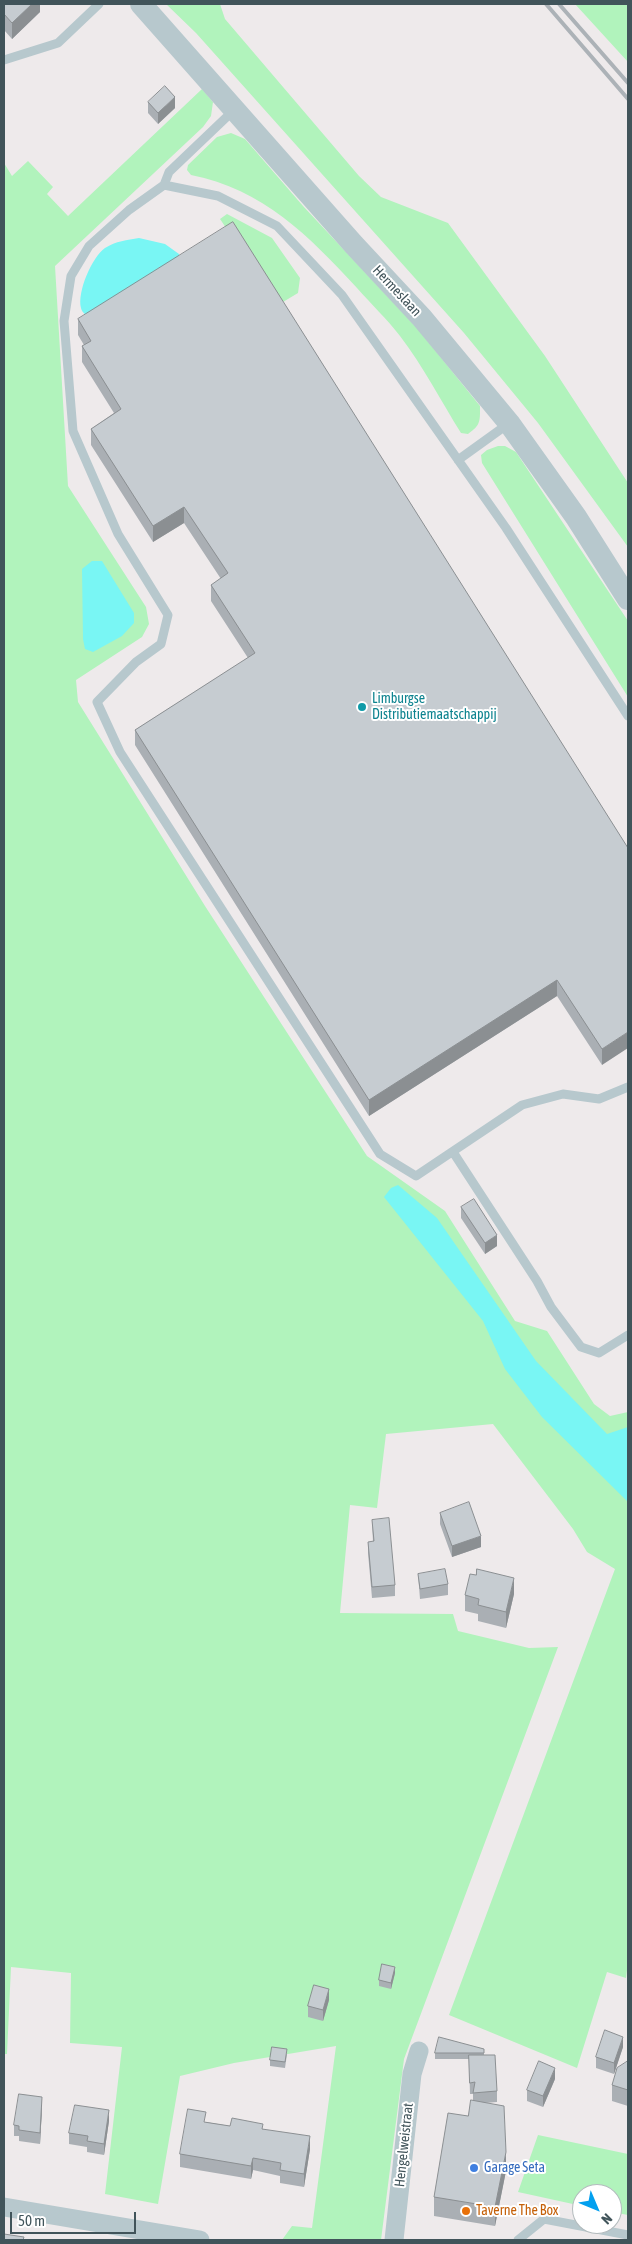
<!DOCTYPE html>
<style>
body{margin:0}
#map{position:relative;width:632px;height:2244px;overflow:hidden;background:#eeeaeb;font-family:"Asap Condensed",sans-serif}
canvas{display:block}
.frame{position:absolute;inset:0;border:5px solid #41545a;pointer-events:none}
.north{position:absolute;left:572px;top:2184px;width:50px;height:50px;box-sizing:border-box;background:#fff;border:1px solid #b3bbbd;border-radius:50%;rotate:135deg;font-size:14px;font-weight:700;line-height:20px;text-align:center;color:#41545a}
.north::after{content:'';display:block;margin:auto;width:18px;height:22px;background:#03a0ef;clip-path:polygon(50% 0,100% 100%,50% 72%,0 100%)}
.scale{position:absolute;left:10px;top:2212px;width:126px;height:22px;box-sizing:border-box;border:2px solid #41545a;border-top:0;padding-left:6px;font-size:15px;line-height:18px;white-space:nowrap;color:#41545a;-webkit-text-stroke:4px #fff;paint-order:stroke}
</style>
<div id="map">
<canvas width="632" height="2244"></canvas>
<div class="frame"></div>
<div class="north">N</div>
<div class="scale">50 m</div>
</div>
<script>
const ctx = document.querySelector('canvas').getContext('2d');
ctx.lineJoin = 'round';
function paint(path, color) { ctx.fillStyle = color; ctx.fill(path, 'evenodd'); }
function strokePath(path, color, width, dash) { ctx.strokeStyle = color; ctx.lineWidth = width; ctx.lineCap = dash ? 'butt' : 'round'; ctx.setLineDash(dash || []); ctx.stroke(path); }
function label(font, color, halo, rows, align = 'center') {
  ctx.font = font + ' "Asap Condensed",sans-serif'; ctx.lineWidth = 4; ctx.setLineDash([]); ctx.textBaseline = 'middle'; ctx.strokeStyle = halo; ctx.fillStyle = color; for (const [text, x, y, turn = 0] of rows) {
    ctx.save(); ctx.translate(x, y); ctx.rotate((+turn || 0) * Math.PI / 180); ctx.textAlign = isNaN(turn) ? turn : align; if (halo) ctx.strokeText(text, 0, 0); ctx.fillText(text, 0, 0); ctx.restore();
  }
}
paint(new Path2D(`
 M166 4H220L225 19 359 176 381 197 448 223 545 356 628 483V547L538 423 464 333 196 33Z
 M575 4H628V62Z
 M202 89 213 102 211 116 203 127 55 266 68 486 146 607 149 624 142 637 76 680 78 702 205 906 367 1156 445 1211 515 1321 547 1331 594 1404 610 1416 628 1412V1962L626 1978 607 1972 577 2068 449 2015 615 1569 587 1552 573 1529 493 1424 386 1434 377 1508 350 1505 340 1613 453 1614 458 1631 529 1648 558 1647 404 2059 381 2240H282L292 2226 312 2228 336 2046 234 2063 180 2076 158 2204 105 2194 122 2047 70 2043 71 1973 11 1967 7 2054H4V163L12 176 28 161 53 187 47 194 68 216Z
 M231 133 245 139 303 206 417 328 480 406C480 421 481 425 468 434L461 433C441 401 423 366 400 336 387 319 371 304 357 288 309 236 263 189 191 175L187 170 188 165 217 137Z
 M227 214 272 238 300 278 298 293 278 305 220 219Z
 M498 446H505L516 452 628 621V697L482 463 481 455 487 450Z
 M538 2135 628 2154V2215L612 2212V2194H582V2206L518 2192Z`), '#b1f3bc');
paint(new Path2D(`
 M139 238 165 244 179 254 181 262 91 318C86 315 82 313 81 308 77 292 92 257 105 248 116 241 127 240 139 238Z
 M92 561H102L134 613V623L122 636 93 652 85 649 83 639 82 569Z
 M398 1185 437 1218 536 1361 607 1434 628 1427V1502L542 1417 505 1369 483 1321 384 1197 391 1188Z`), '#79f6f4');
strokePath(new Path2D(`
 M4 60 58 43 99 4
 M164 185 169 172 234 110
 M458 460 508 424
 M628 716 506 528 342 295 277 226 218 196 164 185 129 210 89 246 71 276 64 321 73 431 118 534 168 615 161 644 136 662 97 702 120 752 380 1154 416 1176 522 1105 563 1094 599 1099 628 1087
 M453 1152 537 1281 551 1307 581 1347 599 1353 628 1335
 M518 2240 544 2219 628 2235`), '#b7c8cd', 9);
strokePath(new Path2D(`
 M4 2207 200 2240
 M394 2240 412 2074 419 2051`), '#b7c8cd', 19);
strokePath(new Path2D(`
 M141 4 354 245 422 318 509 423 576 517 628 599`), '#b7c8cd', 22);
strokePath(new Path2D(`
 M546 4 628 99
 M559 4 628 83`), '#acb2b7', 4);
paint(new Path2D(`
 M4 4H40V12L12 39 4 30Z
 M148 102 175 108 158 124 148 113Z
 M78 319 628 848 602 1065 557 996 369 1116 135 745V730L248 658 211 601V585L221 579 184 523 153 542 91 445V429L114 413 82 362V346L84 345 78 335Z
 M461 1207 497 1246 485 1254 461 1218Z
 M440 1513 481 1547 452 1557 440 1524Z
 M372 1520 395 1585V1596L372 1598 368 1553V1542H373Z
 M418 1574 448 1584V1595L420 1599Z
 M514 1594 506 1628 478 1621V1614L465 1611V1595Z
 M395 1973 391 1989 379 1986V1980Z
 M329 2000 323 2021 308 2017V2006Z
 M623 2047 614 2074 596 2068V2057Z
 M484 2049V2055L497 2091V2102L485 2103 506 2171 495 2226 434 2216V2197L468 2116 473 2101V2094H470L469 2059H435V2053Z
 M287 2054 285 2068 270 2066V2060Z
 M628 2061V2106L612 2101V2085Z
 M555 2079 543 2107 527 2101V2090Z
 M42 2108 40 2144 19 2141V2136H14V2125Z
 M109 2121 104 2155 87 2152V2147L69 2144V2133Z
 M206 2122 230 2126 263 2129 310 2149 304 2187 280 2183V2176L253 2170 251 2179 180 2167V2154Z`), '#aaafb4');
paint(new Path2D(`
 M32 4H40V12L12 39V23Z
 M175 97V108L158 124V113Z
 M184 507V523L153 542V526Z
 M557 980V996L369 1116V1100Z
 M628 1032V1048L602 1065V1049Z
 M497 1235V1246L485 1254V1243Z
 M481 1536V1547L452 1557V1546Z
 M514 1578V1594L506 1628V1612Z
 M395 1967V1973L391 1989V1983Z
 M329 1989V2000L323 2021V2010Z
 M623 2037V2047L614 2074V2063Z
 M555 2068V2079L543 2107V2096Z
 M42 2097V2108L40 2144V2133Z
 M109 2110V2121L104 2155V2144Z
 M310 2136V2149L304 2187V2174Z
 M506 2152V2171L495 2226V2207Z
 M253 2158V2170L251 2179V2166Z`), '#8b8f92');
const building = new Path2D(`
 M4 4H32L12 23 4 14Z
 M165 86 175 97 158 113 148 102Z
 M233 222 628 848V1032L602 1049 557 980 369 1100 135 730 255 653 211 585 228 573 184 507 153 526 91 429 121 409 82 346 91 341 78 319Z
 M474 1199 497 1235 485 1243 461 1207Z
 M469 1502 481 1536 452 1546 440 1513Z
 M389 1518 395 1585 372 1587 368 1542 374 1541 372 1520Z
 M445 1569 448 1584 420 1589 418 1574Z
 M477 1569 514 1578 506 1612 478 1605 479 1599 465 1595 470 1574 476 1575Z
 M382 1964 395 1967 391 1983 379 1980Z
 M314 1985 329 1989 323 2010 308 2006Z
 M605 2030 623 2037 614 2063 596 2057Z
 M439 2037 484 2049V2053H435Z
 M272 2047 287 2049 285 2062 270 2060Z
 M469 2055H495L497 2091 473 2093 475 2082 470 2083Z
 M539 2061 555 2068 543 2096 527 2090Z
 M628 2061V2090L612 2085 617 2068Z
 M19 2094 42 2097 40 2133 19 2130V2126L14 2125Z
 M471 2100 504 2106 506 2152 495 2207 434 2197 448 2113 468 2116Z
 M75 2105 109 2110 104 2144 87 2141 88 2136 69 2133Z
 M188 2109 206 2112 204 2122 230 2126 232 2118 263 2124 262 2129 310 2136 304 2174 280 2170 281 2163 253 2158 251 2166 180 2154Z
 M4 2234 24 2237 23 2240H4Z`);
paint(building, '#c6ccd1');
strokePath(building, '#8b8f92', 1);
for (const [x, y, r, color] of [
 [362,707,5,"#0f9aa8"],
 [474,2168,5,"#3f7fe0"],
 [466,2211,5,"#e8710a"]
]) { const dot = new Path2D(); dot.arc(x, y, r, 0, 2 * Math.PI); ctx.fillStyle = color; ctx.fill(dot); strokePath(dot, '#fff', 2); }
label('14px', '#41545a', '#fff', [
 ["Hermeslaan",397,291,47],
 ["Hengelweistraat",404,2145,-84]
]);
label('14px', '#0d838f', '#fff', [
 ["Limburgse",372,699],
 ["Distributiemaatschappij",372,715]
], 'left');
label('14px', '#366cbe', '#fff', [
 ["Garage Seta",484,2168]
], 'left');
label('14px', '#c56008', '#fff', [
 ["Taverne The Box",476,2211]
], 'left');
</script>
